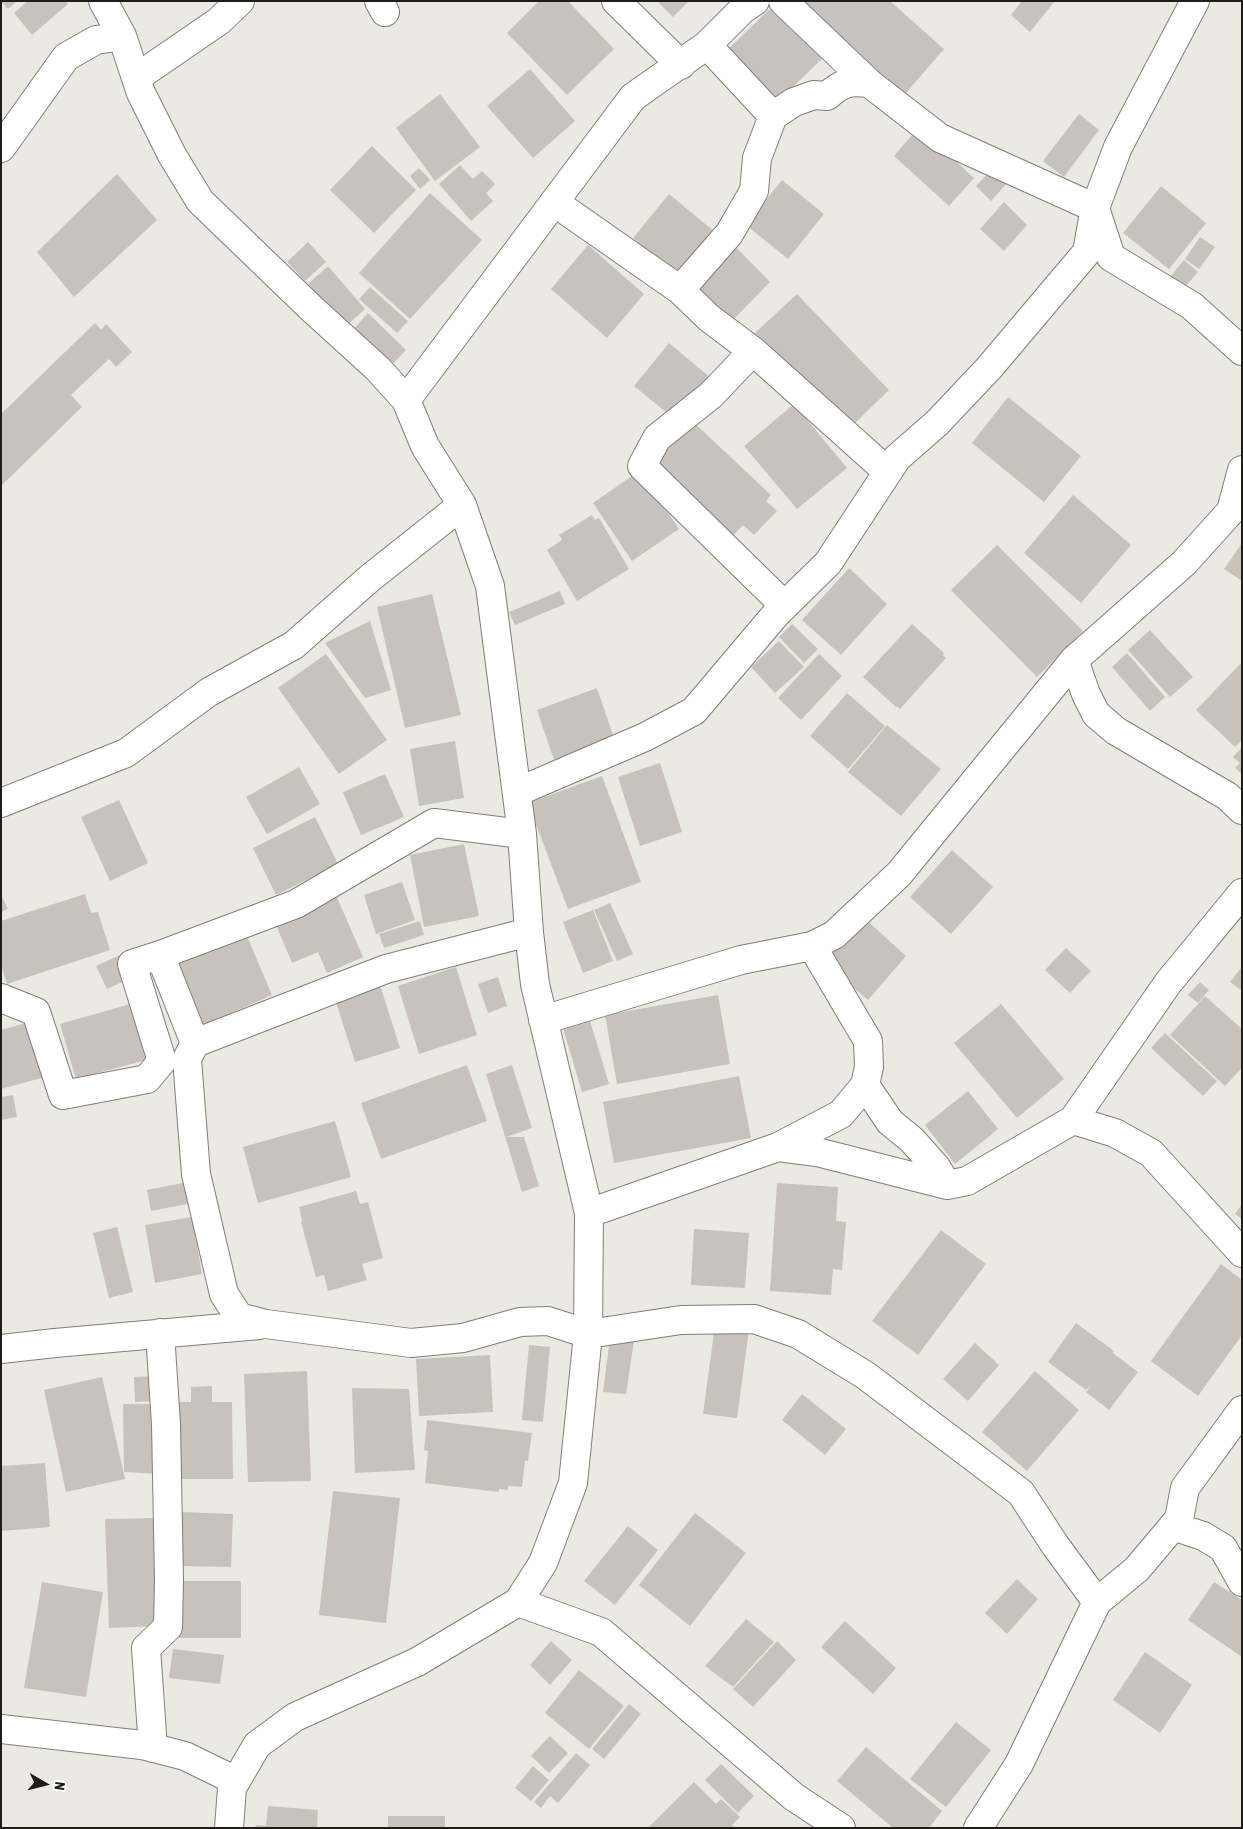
<!DOCTYPE html>
<style>
body{margin:0}
#map{position:relative;width:1243px;height:1829px;overflow:hidden;background:#ebeae2;font-family:"Asap Condensed",sans-serif}
canvas{display:block}
.frame{position:absolute;inset:0;border:2px solid #1e1d1a;pointer-events:none}
.north{position:absolute;left:20px;top:1759px;width:50px;height:50px;-webkit-text-stroke:4px #fff;paint-order:stroke;rotate:98deg;font-size:14px;font-weight:700;line-height:20px;text-align:center;color:#1e1d1a}
.north::after{content:'';display:block;margin:auto;width:18px;height:22px;background:#1e1d1a;clip-path:polygon(50% 0,100% 100%,50% 72%,0 100%)}
</style>
<div id="map">
<canvas width="1243" height="1829"></canvas>
<div class="frame"></div>
<div class="north">N</div>
</div>
<script>
const ctx = document.querySelector('canvas').getContext('2d');
ctx.lineJoin = 'round';
function paint(path, color) { ctx.fillStyle = color; ctx.fill(path, 'evenodd'); }
function strokePath(path, color, width, dash) { ctx.strokeStyle = color; ctx.lineWidth = width; ctx.lineCap = dash ? 'butt' : 'round'; ctx.setLineDash(dash || []); ctx.stroke(path); }
paint(new Path2D(`
 M1 1H17L8 9Z
 M28 1H66L68 4 32 35 14 13Z
 M539 1H568L614 49 567 95 507 33Z
 M657 1H689L673 17Z
 M791 1H890L944 49 899 101Z
 M1022 1H1055L1030 32 1011 15Z
 M774 5 824 57 775 104 725 52Z
 M530 69 575 121 533 158 487 106Z
 M440 94 480 147 435 181 396 128Z
 M1079 114 1099 130 1064 177 1043 161Z
 M919 127 974 178 949 206 894 156Z
 M372 146 416 190 374 233 330 190Z
 M460 165 473 179 482 171 495 184 486 193 493 201 471 221 439 184Z
 M994 167 1009 181 991 201 976 186Z
 M419 168 430 180 420 189 410 176Z
 M117 174 157 220 74 297 37 252Z
 M782 180 824 214 788 259 746 225Z
 M1161 186 1206 223 1169 269 1123 233Z
 M430 193 482 240 410 319 359 273Z
 M669 194 721 237 684 282 633 238Z
 M1004 202 1027 225 1004 251 980 229Z
 M1200 237 1215 247 1199 269 1185 259Z
 M308 242 326 262 305 281 287 262Z
 M731 242 770 282 728 325 688 285Z
 M588 245 644 294 607 338 551 289Z
 M1184 260 1198 272 1179 294 1166 282Z
 M328 266 365 309 345 327 308 284Z
 M370 287 408 321 397 333 359 299Z
 M797 294 889 390 848 430 755 333Z
 M368 313 406 350 388 369 350 333Z
 M95 323 101 330 106 324 132 352 116 367 109 359 71 395 82 407 1 486V414Z
 M669 343 712 379 677 421 634 386Z
 M1008 397 1081 456 1044 502 972 443Z
 M794 404 847 468 797 509 744 446Z
 M689 418 771 495 766 501 777 511 754 535 743 525 731 538 649 461Z
 M639 471 679 529 632 561 593 503Z
 M1073 495 1131 545 1081 603 1024 553Z
 M592 515 595 520 599 518 629 569 577 601 547 550 562 540 559 535Z
 M1242 543V581L1224 569Z
 M997 545 1083 631 1037 677 951 590Z
 M849 568 887 604 841 655 802 620Z
 M560 591 565 604 515 625 509 612Z
 M432 594 461 715 405 728 377 607Z
 M370 621 391 690 365 698 325 643Z
 M792 624 818 649 804 663 779 637Z
 M912 624 944 653 943 655 946 658 900 709 897 706 896 707 863 677Z
 M1150 630 1193 677 1170 697 1128 650Z
 M779 641 804 667 775 693 751 667Z
 M1127 653 1165 697 1150 711 1112 667Z
 M326 654 387 740 339 774 278 688Z
 M819 654 842 676 801 720 778 698Z
 M1242 662V740L1235 747 1196 710Z
 M597 688 614 738 554 760 537 710Z
 M847 693 885 726 848 769 810 736Z
 M887 725 941 769 901 816 848 772Z
 M455 741 464 798 419 806 410 749Z
 M1242 747V774L1235 768 1240 763 1233 757Z
 M660 763 682 832 640 846 618 777Z
 M299 767 320 804 267 834 246 797Z
 M385 774 404 817 361 835 343 792Z
 M602 776 641 882 568 909 528 803Z
 M119 800 148 863 110 881 81 817Z
 M315 817 338 864 276 895 253 848Z
 M464 844 479 916 424 927 410 855Z
 M952 850 993 887 951 934 910 897Z
 M402 882 415 920 376 934 364 895Z
 M335 893 363 957 327 973 318 952 292 963 276 925Z
 M85 894 91 913 98 912 110 950 7 984 1 965V921Z
 M1 895 8 909 1 912Z
 M610 903 633 954 617 961 594 910Z
 M593 910 613 961 583 973 563 922Z
 M862 916 906 956 868 1000 822 960Z
 M420 921 424 935 384 948 379 934Z
 M246 934 272 995 201 1026 174 965Z
 M1066 948 1091 971 1070 993 1045 970Z
 M120 955 131 978 107 989 96 966Z
 M456 967 477 1035 419 1054 398 986Z
 M1242 967V991L1230 982Z
 M498 977 507 1006 488 1013 478 984Z
 M1200 982 1209 990 1198 1003 1188 995Z
 M380 985 400 1048 355 1062 335 999Z
 M718 995 730 1064 617 1084 605 1015Z
 M1205 996 1242 1029V1068L1225 1086 1170 1035Z
 M137 1002 153 1058 76 1079 60 1024Z
 M1001 1004 1064 1079 1017 1118 954 1043Z
 M588 1014 609 1084 582 1092 561 1022Z
 M29 1022 45 1077 1 1089V1030Z
 M1165 1033 1217 1081 1203 1096 1151 1048Z
 M467 1065 487 1121 381 1159 361 1103Z
 M512 1065 532 1128 506 1137H524L539 1186 522 1192 486 1074Z
 M739 1076 751 1138 614 1163 603 1102Z
 M968 1091 998 1129 955 1164 925 1125Z
 M13 1095 17 1117 1 1120V1097Z
 M335 1121 351 1177 258 1203 243 1147Z
 M193 1181 197 1202 151 1211 147 1190Z
 M777 1183 838 1187 836 1221 846 1222 842 1270 833 1269 831 1295 770 1291Z
 M356 1191 360 1204 368 1202 383 1258 362 1264 367 1280 328 1291 324 1275 316 1277 301 1222 302 1221 299 1207Z
 M1242 1204V1219L1235 1214Z
 M192 1217 202 1274 155 1283 145 1225Z
 M117 1227 133 1292 109 1298 93 1233Z
 M694 1229 749 1233 745 1288 691 1285Z
 M941 1230 986 1264 918 1355 872 1321Z
 M1221 1264 1242 1280V1335L1198 1396 1151 1361Z
 M612 1322 636 1327 626 1394 603 1392Z
 M1076 1323 1114 1351 1113 1353 1138 1372 1109 1410 1086 1392 1092 1384 1086 1390 1048 1362Z
 M715 1325 749 1330 737 1418 703 1414Z
 M975 1343 999 1365 968 1401 943 1379Z
 M529 1345 550 1347 543 1422 522 1420Z
 M490 1355 493 1412 419 1416 416 1359Z
 M307 1371 311 1481 248 1482 244 1374Z
 M1035 1371 1079 1410 1027 1471 982 1432Z
 M156 1376 157 1401 135 1402 134 1377Z
 M102 1377 125 1479 66 1492 44 1390Z
 M212 1386V1402H232L233 1479H180L179 1402H191V1387Z
 M352 1388 409 1389 415 1470 355 1473Z
 M802 1394 846 1429 825 1455 782 1420Z
 M123 1404H158L160 1474 124 1472Z
 M427 1420 532 1433 528 1461H525L522 1487 508 1486V1490L499 1489V1492L425 1483 428 1451 424 1450Z
 M45 1463 50 1527 1 1531V1466Z
 M333 1491 400 1498 386 1623 319 1615Z
 M181 1512 233 1514 231 1567 180 1566Z
 M695 1513 746 1553 690 1626 639 1585Z
 M157 1518 160 1626 109 1628 105 1519Z
 M628 1526 658 1550 615 1605 584 1581Z
 M1017 1579 1038 1599 1007 1634 985 1613Z
 M180 1581H241V1638H179Z
 M42 1582 103 1592 86 1697 24 1688Z
 M1214 1582 1242 1600V1657L1188 1620Z
 M746 1619 774 1642 733 1687 705 1666Z
 M845 1621 896 1668 873 1694 821 1647Z
 M551 1641 572 1660 550 1685 530 1665Z
 M777 1641 796 1660 753 1707 733 1689Z
 M173 1649 224 1655 220 1684 169 1678Z
 M1145 1652 1192 1685 1160 1733 1113 1700Z
 M579 1670 624 1706 589 1749 545 1713Z
 M629 1704 641 1714 604 1759 592 1749Z
 M956 1722 991 1750 946 1807 910 1779Z
 M550 1736 568 1753 549 1773 531 1756Z
 M866 1747 942 1811 929 1828H893L837 1781Z
 M576 1753 590 1765 558 1803 550 1796 541 1808 534 1802Z
 M721 1764 754 1796 738 1813 705 1780Z
 M533 1766 549 1780 531 1801 515 1788Z
 M694 1782 716 1804 721 1799 740 1817 732 1825 735 1828H648Z
 M268 1806 318 1810 317 1828H255L256 1825 266 1826Z
 M388 1816H445V1828H388Z`), '#c7c2bb');
const minor = new Path2D(`
 M103 1 122 36 141 93 172 155 200 201 311 308 378 369 406 400 425 446 462 505 490 586 522 834 529 932 535 984 589 1213 588 1334 573 1483 543 1563 518 1602 417 1662 295 1717 257 1745 232 1788 229 1828
 M379 1 385 12
 M616 1 681 65
 M783 1 869 83 940 138 1095 208 1111 257 1192 306 1242 351
 M707 45 773 116
 M136 78 219 21 240 1
 M1 148 66 57 96 40 122 36
 M554 202 680 290 709 318 753 351 888 472
 M680 290 729 234 754 191 757 158 773 116 794 102 814 95 827 96C843 82 849 81 869 83
 M753 351 711 395 657 438 642 466 784 605
 M406 400 633 97 707 45 743 9 755 1
 M1074 660 1086 694 1096 714 1116 731 1227 796 1242 810
 M517 792 645 737 694 711 776 614 828 563 897 458 937 423 989 368 1087 252 1095 208 1118 147 1195 1
 M1 803 126 753 209 692 294 645 370 578 462 505
 M529 932 386 969 195 1043 187 1059 196 1174 224 1294 239 1317 266 1324 411 1343 463 1338 520 1322 548 1321 588 1334 681 1320 754 1319 798 1334 865 1375 1021 1493 1055 1545 1097 1602
 M160 955 195 1043
 M1 998 36 1012 63 1095 147 1079 162 1061 132 964 160 955 296 904 434 823 522 834
 M543 1020 741 960 812 946 834 935 899 874 1074 660 1184 563 1231 511 1242 470
 M865 1085 890 1122 912 1140 936 1167 947 1185
 M1073 1120 1115 1133 1151 1153 1242 1253
 M778 1147 817 1152 947 1185 967 1181 1073 1120 1168 983 1242 893
 M589 1213 778 1147 841 1114 865 1085 869 1067 868 1041 812 946
 M1 1349 55 1343 259 1325
 M1179 1519 1185 1488 1242 1410
 M518 1602 601 1632 794 1797 841 1828
 M1 1729 142 1745 185 1756 236 1781
 M153 1748 146 1648 168 1627 169 1580 166 1424 160 1333
 M978 1828 1019 1764 1097 1602 1137 1569 1179 1519 1182 1529 1203 1536 1223 1548 1242 1582`);
strokePath(minor, '#807e77', 30);
strokePath(minor, '#fff', 28);
</script>
